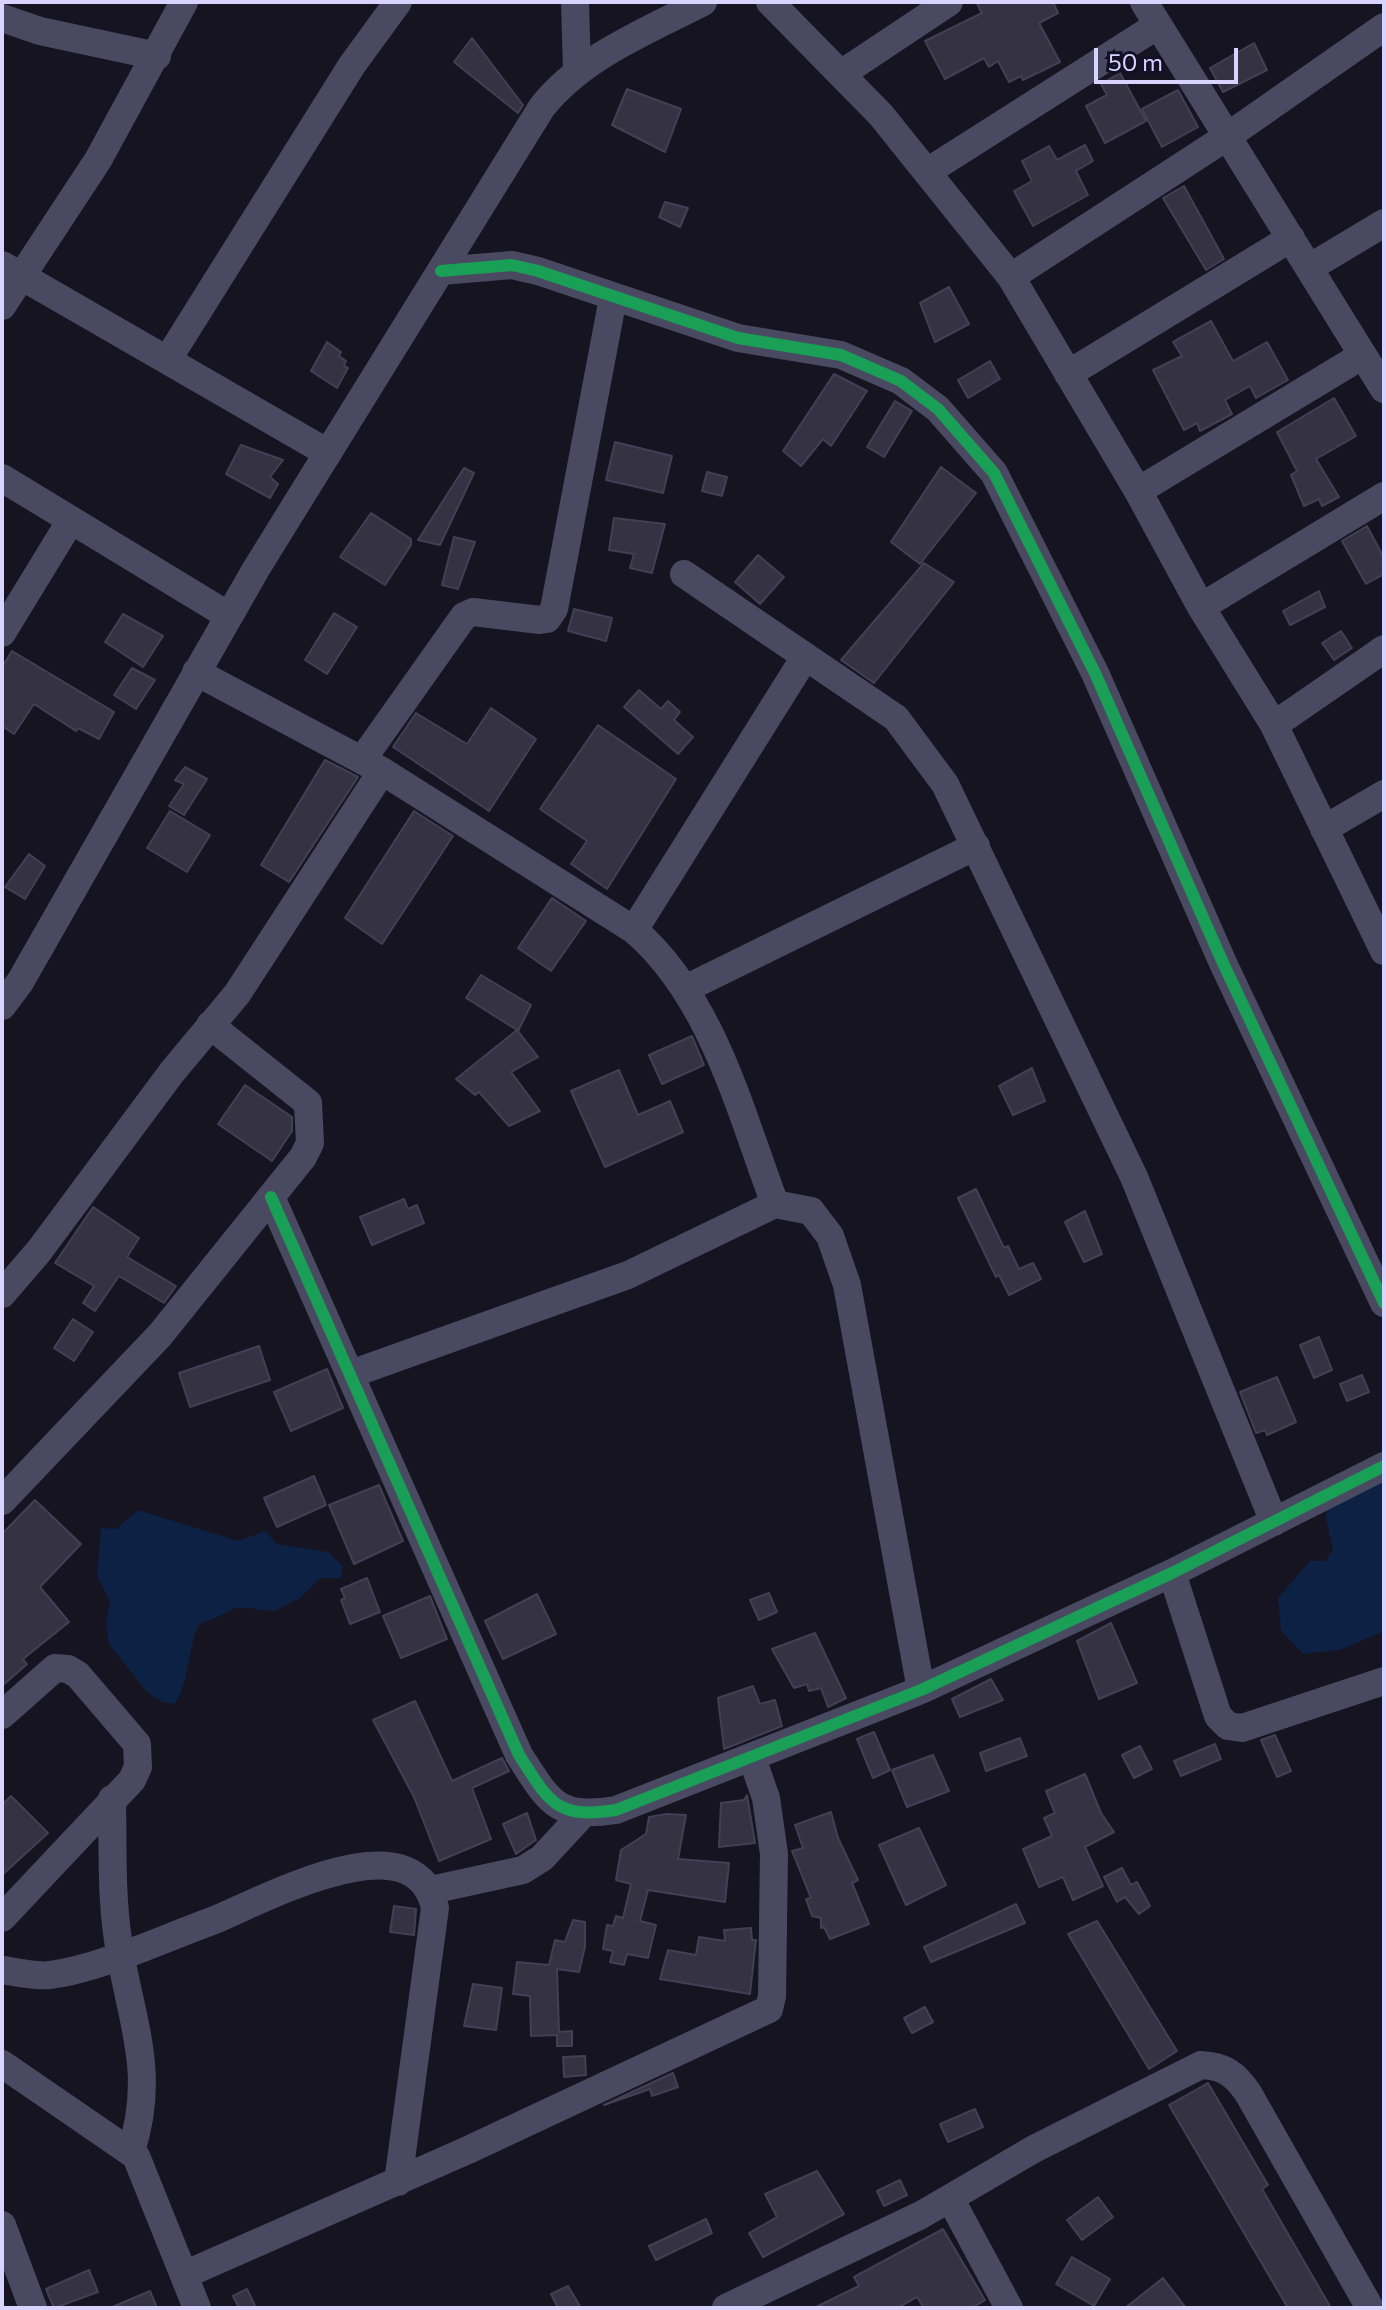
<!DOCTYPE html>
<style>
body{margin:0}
#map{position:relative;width:1386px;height:2310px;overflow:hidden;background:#161421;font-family:Commissioner,sans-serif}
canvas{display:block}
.frame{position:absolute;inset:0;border:4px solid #d9d4ff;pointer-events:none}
.scale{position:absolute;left:1094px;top:48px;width:144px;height:36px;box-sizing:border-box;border:4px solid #d9d4ff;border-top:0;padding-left:10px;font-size:24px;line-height:28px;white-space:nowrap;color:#d9d4ff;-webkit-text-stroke:6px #130f26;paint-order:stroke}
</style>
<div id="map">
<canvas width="1386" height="2310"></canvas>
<div class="frame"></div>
<div class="scale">50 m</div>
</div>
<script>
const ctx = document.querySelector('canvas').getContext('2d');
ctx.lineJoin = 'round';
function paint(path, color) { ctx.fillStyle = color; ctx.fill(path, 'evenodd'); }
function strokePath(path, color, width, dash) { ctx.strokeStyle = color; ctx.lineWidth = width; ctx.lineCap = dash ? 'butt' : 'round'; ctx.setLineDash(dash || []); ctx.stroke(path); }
paint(new Path2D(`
 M1384 1466V1631L1340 1650 1303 1654 1281 1631 1278 1598 1310 1561H1326L1333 1549 1326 1519 1328 1495Z
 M138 1510 238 1541 265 1531 277 1544 328 1552 343 1566 341 1578H321L300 1598 275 1611 238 1607 199 1625C188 1647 188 1689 174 1704L162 1702 146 1691 109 1644 106 1623 110 1602 97 1576 101 1528 116 1529Z`), '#0d2144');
const building = new Path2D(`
 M976 2H1053L1058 13 1039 23 1060 62 1023 80 1021 76 1009 82 998 61 989 67 984 58 945 79 925 41 982 13Z
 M472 38 523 105 518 113 454 62Z
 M1254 43 1267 70 1223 92 1210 68Z
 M1120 73 1146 121 1105 143 1086 106 1107 95 1101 84Z
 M627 89 681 109 665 152 612 125Z
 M1178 90 1198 127 1162 147 1142 109Z
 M1085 145 1093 161 1076 171 1088 195 1033 226 1014 191 1032 181 1022 161 1049 146 1057 160Z
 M1184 186 1224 259 1206 270 1163 198Z
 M665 202 688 208 680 227 659 217Z
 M949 287 969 324 935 342 920 303Z
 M1211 321 1233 361 1267 342 1288 380 1256 398 1250 386 1225 400 1232 414 1200 431 1197 423 1184 430 1153 370 1182 356 1173 342Z
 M327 342 341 352 339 356 346 361 344 366 348 368 337 388 311 371Z
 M990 361 1000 379 968 398 958 380Z
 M834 374 867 391 831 446 823 439 801 466 783 451Z
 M1334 398 1356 436 1316 459 1339 497 1322 506 1319 499 1304 506 1291 475 1297 471 1277 432Z
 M895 401 912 411 884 457 867 447Z
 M615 442 672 456 663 493 606 480Z
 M241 445 283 460 270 477 278 484 270 498 226 474Z
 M941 467 976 493 920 564 891 542Z
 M464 468 474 473 440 545 418 540Z
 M707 472 727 477 722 496 702 491Z
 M371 513 411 539V545L385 585 340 557Z
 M614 518 665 524 652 573 630 568 634 554 609 550Z
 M1367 526 1384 558V574L1366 584 1342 541Z
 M454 537 475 542 458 589 442 585Z
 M758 555 784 577 760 604 735 582Z
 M924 563 954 582 874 683 841 660Z
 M1319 591 1325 607 1290 625 1283 611Z
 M574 609 612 618 606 641 568 631Z
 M334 613 357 627 327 674 305 660Z
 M123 614 163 636 143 667 105 642Z
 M1341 631 1352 648 1334 660 1322 643Z
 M12 651 114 712 99 739 78 728 76 731 34 704 14 734 2 726V667Z
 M132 668 155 680 136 709 114 695Z
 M639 690 661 709 668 701 680 712 674 720 693 737 678 754 624 707Z
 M491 708 536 739 489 811 393 747 416 713 467 744Z
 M598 725 676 779 607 889 571 864 587 841 540 809Z
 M325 760 358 777 289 882 261 865Z
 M185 767 207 779 184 815 169 806 184 784 175 780Z
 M170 811 210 835 187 872 147 848Z
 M414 811 453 836 382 944 345 918Z
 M29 854 45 866 25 899 5 887Z
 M552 898 586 921 551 971 518 948Z
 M481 975 531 1005 518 1031 538 1057 511 1072 540 1111 509 1126 479 1092 475 1095 456 1079 517 1030 466 998Z
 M692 1036 704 1065 662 1084 649 1055Z
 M1032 1068 1045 1101 1013 1115 999 1086Z
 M619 1070 638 1115 670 1101 683 1132 605 1167 571 1091Z
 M245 1085 292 1117V1131L272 1161 218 1124Z
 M976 1189 1004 1248 1008 1246 1019 1269 1033 1263 1041 1279 1009 1295 999 1275 996 1277 958 1198Z
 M404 1199 408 1209 417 1205 424 1223 372 1245 360 1217Z
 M93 1207 139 1238 127 1257 176 1286 164 1303 119 1276 95 1311 83 1303 94 1286 55 1263Z
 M1085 1211 1102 1254 1084 1262 1065 1222Z
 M73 1319 93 1332 74 1361 54 1348Z
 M1319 1337 1332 1370 1314 1378 1300 1345Z
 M259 1346 270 1380 190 1407 179 1373Z
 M327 1369 343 1408 291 1431 274 1392Z
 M1362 1375 1369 1392 1347 1401 1340 1384Z
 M1277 1377 1296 1422 1267 1435 1265 1430 1256 1433 1240 1392Z
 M314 1476 326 1505 277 1527 264 1498Z
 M379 1485 403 1541 354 1564 329 1505Z
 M35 1500 81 1544 40 1587 69 1622 23 1659 27 1664 2 1686V1534Z
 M367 1578 380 1612 350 1624 341 1600 345 1598 341 1589Z
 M769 1593 777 1612 759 1620 750 1600Z
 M537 1594 556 1634 503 1659 485 1621Z
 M430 1596 447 1639 401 1658 383 1616Z
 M1111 1623 1137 1683 1099 1699 1077 1641Z
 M815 1633 846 1698 828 1707 821 1688 809 1691 807 1684 794 1688 772 1649Z
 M991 1679 1003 1700 960 1717 952 1699Z
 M753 1686 760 1704 775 1700 782 1726 724 1749 718 1698Z
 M415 1701 452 1781 502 1758 509 1771 472 1788 491 1839 439 1861 414 1797 373 1720Z
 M874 1732 890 1770 873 1778 857 1739Z
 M1275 1735 1291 1771 1277 1777 1261 1740Z
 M1020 1738 1027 1756 986 1771 980 1753Z
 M1215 1744 1221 1759 1181 1776 1174 1761Z
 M1140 1746 1152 1769 1134 1778 1122 1755Z
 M933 1755 949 1791 907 1807 892 1770Z
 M1085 1774 1101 1813 1114 1832 1085 1847 1103 1886 1073 1900 1063 1877 1039 1887 1023 1849 1052 1836 1044 1818 1055 1813 1046 1791Z
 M747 1795 755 1843 719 1847 721 1803 744 1800Z
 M11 1796 48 1833 2 1875V1805Z
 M831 1812 838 1838 858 1880 852 1883 869 1924 830 1939 824 1927 821 1928V1918L812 1916 806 1899 811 1898 792 1851 803 1848 795 1825Z
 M527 1813 536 1840 516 1854 503 1824Z
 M667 1814 686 1815 678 1859 729 1863 725 1902 648 1890 640 1921 656 1925 648 1958 627 1954 624 1965 610 1962 613 1951 603 1949 607 1925 613 1926 616 1916 623 1918 631 1884 616 1880 621 1850 646 1834 649 1817Z
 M919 1828 946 1885 906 1905 879 1845Z
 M1122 1868 1131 1885 1137 1882 1150 1906 1139 1914 1125 1897 1117 1902 1104 1877Z
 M1016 1904 1025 1923 931 1962 924 1947Z
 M394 1906 416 1909 414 1935 390 1932Z
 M573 1920 585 1922V1947L579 1972 557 1969 559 2032 572 2031V2046H557V2035L531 2036 530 1996 513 1994 517 1962 549 1965 555 1940 565 1942Z
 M1097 1921 1177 2051 1149 2069 1068 1934Z
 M751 1928 752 1940H756L750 1994 660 1979 668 1950 696 1955 699 1937 725 1941 724 1930Z
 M473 1984 502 1988 496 2030 464 2026Z
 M925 2007 933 2022 912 2033 904 2018Z
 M585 2056 586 2075 564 2077 563 2057Z
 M673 2073 678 2087 652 2096 650 2089 604 2105Z
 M1208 2083 1268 2185 1262 2189 1331 2308H1288L1169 2105Z
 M975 2109 983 2127 948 2142 940 2124Z
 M817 2171 844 2214 763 2257 749 2233 777 2217 765 2194Z
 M900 2180 907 2195 884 2206 877 2191Z
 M1098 2197 1113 2217 1082 2240 1067 2220Z
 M706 2219 712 2233 656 2260 649 2246Z
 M943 2229 985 2300 972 2308H924L917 2297 897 2308H814L859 2286 854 2277Z
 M1072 2257 1110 2279 1094 2306 1056 2284Z
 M89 2270 98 2292 54 2308 46 2289Z
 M1163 2278 1186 2308H1125Z
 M568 2286 581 2308H558L551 2294Z
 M247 2289 256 2308H239L233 2296Z
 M150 2291 157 2308H110Z`);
paint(building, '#343243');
strokePath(building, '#433f54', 2);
strokePath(new Path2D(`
 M575 2 577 71
 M770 2 881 115 1011 277 1138 491 1201 607 1274 725 1384 951
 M1144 2 1384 389
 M2 18 40 31 157 56
 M841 74 949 2
 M927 172 1158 25
 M2 265 328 453
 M1309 268 1384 223
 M441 271 512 265 538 271 738 338 841 355 901 381 938 409 994 473 1095 673 1223 963 1384 1303
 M1011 277 1228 136 1384 27
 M2 306 98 160 184 2
 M168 359 352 65 398 2
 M1068 374 1291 238
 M2 478 229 616
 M1138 491 1363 355
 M684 574 896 718 945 784 1134 1177 1274 1522
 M1201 607 1384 496
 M2 633 71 520
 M196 672 382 771 634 930C712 997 740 1111 775 1204
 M1274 725 1384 649
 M362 760 464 616 473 612 540 620 547 619 554 609 613 298
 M1324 829 1384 794
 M634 930 805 657
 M685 989 976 846
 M2 1006 20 982 256 569 542 107C583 56 645 32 703 2
 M271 1197 519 1755C550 1803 556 1819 616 1810L921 1690 1172 1573 1384 1466
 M2 1294 39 1251 172 1072 237 994 382 771
 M351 1374 628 1275 775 1204 811 1211 830 1236 847 1285 921 1690
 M2 1501 160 1335 303 1157 310 1143 308 1103 210 1025
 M1172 1573 1218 1716 1228 1726 1242 1728 1384 1681
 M2 1715 55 1668 68 1669 78 1675 137 1744 138 1767 132 1780 2 1918
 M112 1799C113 1846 111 1894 118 1940 130 2019 157 2071 131 2151
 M431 1890 523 1870 542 1858 581 1816
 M2 1970C17 1972 35 1977 50 1975 99 1969 165 1938 212 1921 262 1901 415 1815 435 1908L398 2182
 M2 2064 136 2156 197 2308
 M950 2198 1009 2308
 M2 2225 33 2308
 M184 2275 468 2150 769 2009 772 1996 774 1854 766 1798 752 1758
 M726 2308 921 2215 1034 2149 1201 2065C1224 2066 1235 2074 1248 2093L1370 2308`), '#4a4962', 28);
strokePath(new Path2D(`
 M441 271 512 265 538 271 738 338 841 355 901 381 938 409 994 473 1095 673 1223 963 1384 1303
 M271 1197 519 1755C550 1803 556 1819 616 1810L921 1690 1172 1573 1384 1466`), '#1a9f57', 12);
</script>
